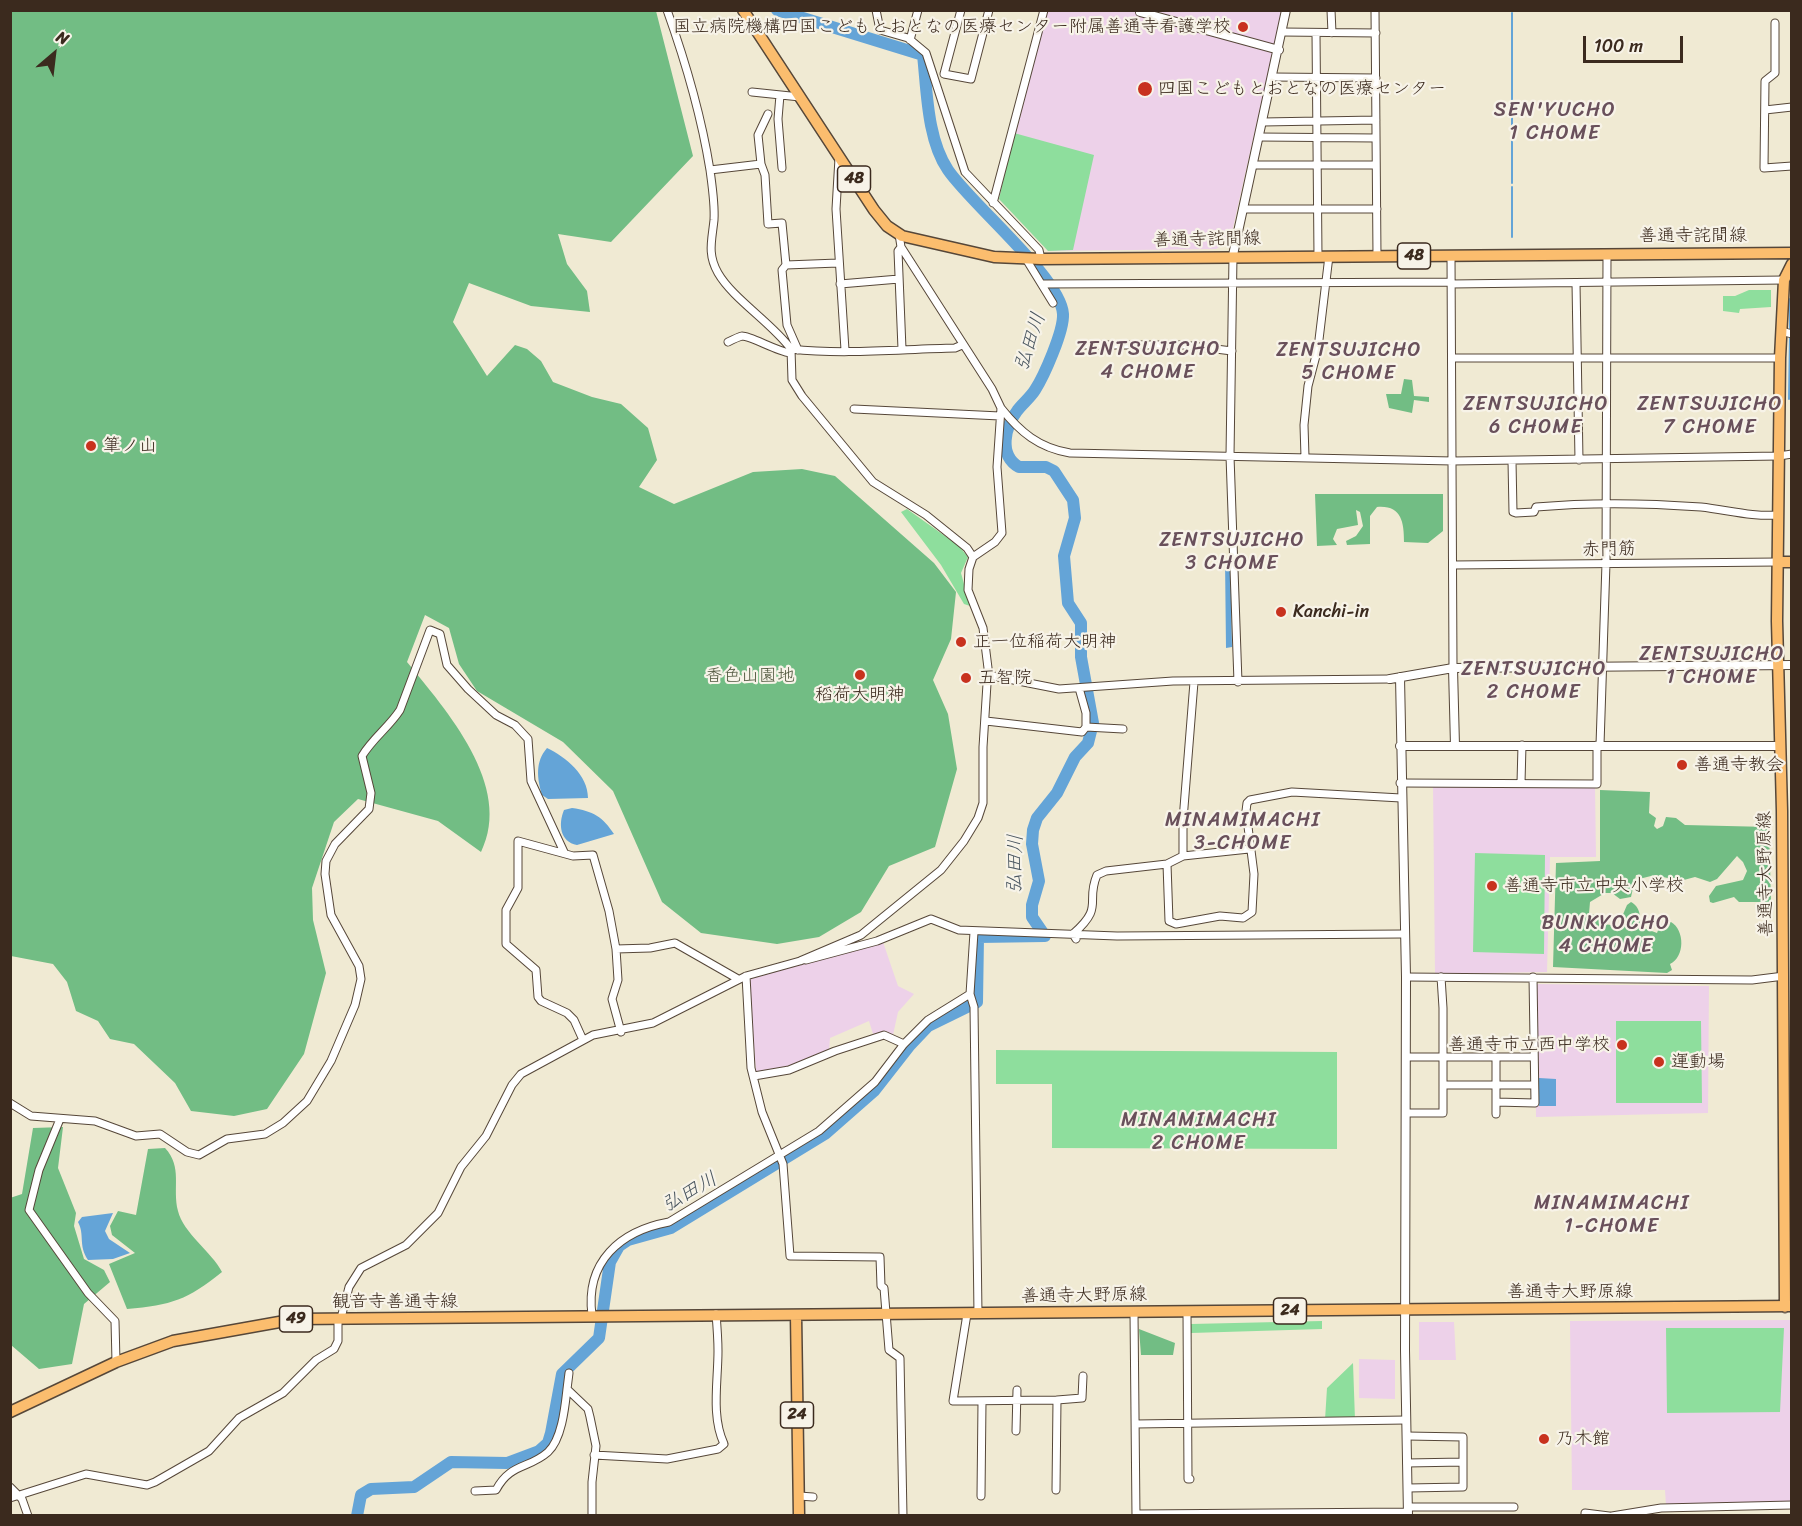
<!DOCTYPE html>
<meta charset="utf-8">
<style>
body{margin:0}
#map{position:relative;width:1802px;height:1526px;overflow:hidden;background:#f0ead3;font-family:Sriracha,sans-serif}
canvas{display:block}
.frame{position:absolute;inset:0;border:12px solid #3b2a1e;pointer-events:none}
.north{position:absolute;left:24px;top:24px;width:60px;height:60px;-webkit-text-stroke:4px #f7f3e8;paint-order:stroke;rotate:28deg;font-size:16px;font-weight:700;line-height:24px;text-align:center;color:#3b2a1e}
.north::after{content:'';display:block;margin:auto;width:21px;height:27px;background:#3b2a1e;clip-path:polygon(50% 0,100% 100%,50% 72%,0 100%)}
.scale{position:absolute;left:1583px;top:36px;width:100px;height:27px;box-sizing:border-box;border:3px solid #3b2a1e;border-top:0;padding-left:8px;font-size:18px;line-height:21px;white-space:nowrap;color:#3b2a1e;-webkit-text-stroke:4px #f7f3e8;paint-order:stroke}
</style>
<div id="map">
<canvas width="1802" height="1526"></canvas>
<div class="frame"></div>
<div class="north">N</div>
<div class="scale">100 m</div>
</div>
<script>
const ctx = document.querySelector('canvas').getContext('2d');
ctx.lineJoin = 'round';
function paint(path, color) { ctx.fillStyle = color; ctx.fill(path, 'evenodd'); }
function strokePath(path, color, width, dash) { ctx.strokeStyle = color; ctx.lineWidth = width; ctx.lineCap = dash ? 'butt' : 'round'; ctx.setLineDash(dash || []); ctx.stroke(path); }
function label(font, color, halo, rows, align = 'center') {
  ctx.font = font + ' Sriracha,"Klee One",sans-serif'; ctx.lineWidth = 4.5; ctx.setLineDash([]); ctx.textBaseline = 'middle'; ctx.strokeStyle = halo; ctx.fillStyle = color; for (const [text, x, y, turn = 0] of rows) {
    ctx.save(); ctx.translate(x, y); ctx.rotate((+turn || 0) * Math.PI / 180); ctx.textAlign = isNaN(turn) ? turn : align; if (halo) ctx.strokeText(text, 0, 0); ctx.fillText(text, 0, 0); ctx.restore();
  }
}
paint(new Path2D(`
 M1047 11H1282L1230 241 1216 249 1048 251 999 199Z
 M1433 785 1595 787 1596 857H1550L1547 972 1435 974Z
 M883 942 898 986 914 994 898 1012 893 1035 886 1031 873 1034 869 1021 830 1038 829 1051 788 1068 756 1072 749 978Z
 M1535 984 1709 986 1708 1113 1536 1117Z
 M1791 1320V1501L1666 1505 1665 1490H1572L1570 1321Z
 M1419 1322H1454L1456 1360H1419Z
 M1359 1359 1395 1360V1399L1359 1398Z`), '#edd1e9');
paint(new Path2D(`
 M1014 133 1094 155 1073 250 1048 251 999 199Z
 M1749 290H1771V307L1740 309 1739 313 1723 311V296H1735Z
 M907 509 959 546 968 557 961 573 970 606 964 604 941 565 901 512Z
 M1475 853 1545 855 1544 954 1473 952Z
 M1616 1021H1701L1702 1103H1616Z
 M996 1050 1337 1052V1149L1052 1148V1084H996Z
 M1322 1321V1329L1191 1333V1324Z
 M1666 1328H1784L1780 1412 1667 1413Z
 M1353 1363 1355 1420H1325L1327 1388Z`), '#8ede9d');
paint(new Path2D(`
 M11 11H656L693 156 611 242 558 234 567 264 587 291 590 312 531 306 469 283 453 322 487 376 515 345 527 349 541 361 553 382 592 397 621 404 648 428 657 460 639 487 674 504 753 472 802 469 835 476 934 563 956 592 951 639 933 680 948 714 957 769 935 847 889 866 861 912 819 937 777 944 701 933 662 902 613 791 563 742 477 691 459 664 449 628 425 615 407 662C446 710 514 786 481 852L438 821 358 799 334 822 312 888 313 920 326 973 304 1054 267 1109 234 1116 191 1111 175 1083 134 1044 110 1039 98 1021 76 1011 67 982 53 964 11 956Z
 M1404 379 1412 380 1414 396 1429 397V402L1414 400 1412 413 1389 408 1386 394H1401Z
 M1315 494H1443V531L1428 543 1404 542C1404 521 1401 505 1377 507L1370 516V544L1347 545 1346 541 1356 536 1363 526 1360 512 1356 510 1358 525 1337 529 1333 539 1337 545 1317 546Z
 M1600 790 1650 792 1649 813 1656 818 1654 826 1657 829 1663 826 1666 817 1676 818 1685 825 1769 827 1771 902H1739L1734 897 1713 903 1710 902 1709 896 1716 886 1743 880 1747 871 1743 862 1737 856 1717 879 1710 882 1695 877 1680 881 1655 875 1639 879V875H1636L1631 897 1620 899 1612 893H1605L1590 902 1589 914 1604 916V924L1618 926 1627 905 1631 902C1641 907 1640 918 1641 927L1657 933 1660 925 1671 922C1685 930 1685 957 1670 964L1672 970 1667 973 1553 967 1556 863 1600 861Z
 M63 1127 58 1168 76 1213 74 1226 84 1259 104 1270 110 1282 84 1304 72 1364 39 1369 11 1345 10 1198 22 1194 33 1128Z
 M165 1148C183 1167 172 1188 178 1211 183 1233 212 1252 222 1272 187 1300 172 1305 127 1309L109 1264 135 1253 112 1235 110 1226 118 1211 136 1215 148 1149Z
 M1139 1329 1175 1343 1173 1355H1141Z`), '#72bd84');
paint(new Path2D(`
 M1225 559H1230L1232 647 1226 648Z
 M547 748C566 757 588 775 588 798L548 799 542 795C537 778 535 762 547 748Z
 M572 808C593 811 603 817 614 834L577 845C560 842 558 824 564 810Z
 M1539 1078 1556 1079V1106H1539Z
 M113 1213 105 1231 109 1239 130 1253 113 1259 88 1260C78 1245 85 1235 78 1222L82 1217Z`), '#64a4d7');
strokePath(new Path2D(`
 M1512 125V13
 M1512 129V183
 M1512 187V237
 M1790 329V299
 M1789 399 1790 336`), '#64a4d7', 2);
strokePath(new Path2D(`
 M357 1516 361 1495 371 1489 414 1487 451 1462 507 1463 539 1451 548 1443 551 1433 562 1374 599 1338 610 1262 619 1246 628 1240 671 1228 825 1134 874 1091 910 1045 928 1026 977 1002 978 937 1045 936 1032 917V905L1039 881 1032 844 1033 830 1037 818 1057 793 1075 757 1088 743 1093 723 1081 657V623L1068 603 1064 556 1075 518 1073 500 1054 471 1046 467H1019C998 455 1005 427 1017 411 1022 404 1030 398 1035 390 1044 376 1064 331 1063 314 1061 278 971 204 948 170 927 139 927 91 923 55L777 10`), '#64a4d7', 12);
const minor = new Path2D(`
 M667 10C686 63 701 114 710 170 712 185 715 204 714 220 712 240 707 254 718 273 733 299 772 323 791 349 845 355 901 349 955 348L962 345
 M876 10 880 30 908 38 926 53 965 172 1039 250 1041 259
 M961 10 944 74 971 79 989 10
 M1331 10 1332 33
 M1375 10 1377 256
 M1775 23V73L1765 81 1764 168 1792 166
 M1282 32 1376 33
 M1316 33 1318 256
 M910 40 918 10
 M1273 77 1376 78
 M752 92 800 97
 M780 95 778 119 782 168
 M1765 110 1792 107
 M1263 122 1376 120
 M1259 137 1376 138
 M839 158 836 209 845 350
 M761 164 758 135 768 114
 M1253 165H1376
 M710 170 761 164 765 175 768 224 782 223 786 265 838 263
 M993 203 1044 10
 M1243 209H1377
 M901 247 898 251 902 349
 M1233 256 1230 456 1238 682
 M1451 256 1453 668
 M1026 259 1053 303
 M786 265 782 270 787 325 798 350
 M1576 283 1579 460
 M840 284 899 279
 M1043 284 1451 282
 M1451 284 1784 280
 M1781 331 1792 334
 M728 342C732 340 738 337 742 336 751 336 776 351 790 353
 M1085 345H1183L1232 351
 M791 349 792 380 802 396 873 482 926 515 967 548 973 557
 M1453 358H1780
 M1001 408C1020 432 1039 448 1070 453L1453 461 1779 456 1792 454
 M854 409 1000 416
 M1305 457 1304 425 1308 386 1318 348 1329 256
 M1512 461 1513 512 1516 513 1534 512 1536 507C1591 502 1647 503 1701 507 1728 510 1752 517 1779 515
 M1453 565 1778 562
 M988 675 1059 689 1173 681 1390 679
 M986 721 1082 732 1086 727V713L1079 688
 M1086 727 1123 729
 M1600 745 1606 563 1607 254
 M1400 783 1597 784V745
 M1521 783 1522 745
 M1183 856 1249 849
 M1167 864 1169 921 1176 924 1220 916 1243 918 1252 912 1254 874 1246 811 1247 803 1250 800 1292 792 1401 798
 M974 932 970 994 974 1007 978 1314
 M1076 939 1073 934C1105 906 1085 903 1097 875L1106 871 1167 864 1183 856V820L1194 682
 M616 949 650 948 675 943 738 979
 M806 960 877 941 931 919 959 930 1117 936 1403 934
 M746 976 751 1068 762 1112 783 1164 790 1256 880 1257 881 1286 884 1288 889 1350 900 1358 903 1516
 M1406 977 1752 980 1784 976
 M583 1040 574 1020 567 1013 541 1001 538 997 536 970 506 944V910L518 888V841L573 856 593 855 609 911 616 949 618 980 612 999 621 1032
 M1406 1057H1534
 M1496 1057V1114
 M754 1076 789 1070 835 1051 884 1035 904 1044
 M1443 1085H1534
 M1496 1102 1535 1103 1533 977
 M10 1103 31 1116 95 1121 136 1136 160 1134 187 1152 199 1155 227 1139 265 1134 283 1123 307 1101 331 1061 355 1005 361 979 359 966 331 915 325 874 326 861 335 844 369 809 371 793 362 756C373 738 389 727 400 710L430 630 440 634 447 665 468 689 496 715 515 725 528 739 531 781 564 852
 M1406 1113H1443V1008L1441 977
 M60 1119 39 1170 29 1210 88 1293 115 1321 116 1362
 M1187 1312 1188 1479H1190
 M1134 1313 1136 1516
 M967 1314 953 1401 1057 1400
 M592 1315C585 1262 620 1231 669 1222L819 1131 875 1082 904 1044 928 1020 970 994
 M341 1318 349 1287 361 1268 406 1245 438 1213 461 1167 486 1136 512 1085 521 1074 593 1035 653 1023 746 976 800 961 861 935 941 870 964 841 978 818 983 803V747L988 668 983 628 968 590 969 569 973 557 995 542 1002 533 997 467 1001 408 992 389 901 247 899 234
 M569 1373 567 1389 588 1409 590 1417 596 1446 592 1482V1516
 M1136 1424 1406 1420
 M1016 1431 1017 1390
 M1407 1436 1463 1437V1487L1408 1488
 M594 1455 667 1459 718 1449 724 1444C711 1416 718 1382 718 1351 718 1339 717 1326 716 1314
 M1407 1463 1463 1462
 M10 1487 22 1499 28 1516
 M1056 1490 1057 1400 1082 1398 1083 1376
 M475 1491 496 1490C510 1463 529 1469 548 1452 562 1439 565 1407 567 1389
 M799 1496 813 1497
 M981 1496 982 1402
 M10 1498 86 1474 147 1485 155 1482 209 1451 239 1418 283 1393 316 1360 334 1349 338 1341V1318
 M1408 1507H1514
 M1136 1514 1408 1512
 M1585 1516V1513L1609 1516
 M1612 1516 1661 1508 1792 1505`);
const tertiary = new Path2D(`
 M1140 12 1279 50
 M1233 255 1286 10
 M1453 668 1455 746
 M1400 677 1406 977 1405 1350 1408 1516
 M1390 679 1453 668 1792 665
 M1400 746H1780`);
const primary = new Path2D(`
 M743 10 874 210 887 226 902 236 994 257 1041 259 1792 253
 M1778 562H1792
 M1785 1307 1782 811 1777 621 1780 358 1784 280 1792 264
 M796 1315 799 1516
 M10 1412 116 1362 173 1341 296 1319 1792 1306`);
strokePath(minor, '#564739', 9);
strokePath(tertiary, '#564739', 10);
strokePath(primary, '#564739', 13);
strokePath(minor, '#fff', 7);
strokePath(tertiary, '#fff', 8);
strokePath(primary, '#fbbd6e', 10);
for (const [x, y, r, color] of [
 [1243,27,6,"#c8321e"],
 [1145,89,8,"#c8321e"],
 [91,446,6,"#c8321e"],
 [1281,612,6,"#c8321e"],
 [961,642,6,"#c8321e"],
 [860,675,6,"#c8321e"],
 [966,678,6,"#c8321e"],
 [1682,765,6,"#c8321e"],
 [1492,886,6,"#c8321e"],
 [1622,1045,6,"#c8321e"],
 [1659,1062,6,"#c8321e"],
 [1544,1439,6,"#c8321e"]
]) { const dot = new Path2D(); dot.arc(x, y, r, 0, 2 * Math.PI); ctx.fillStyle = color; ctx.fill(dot); strokePath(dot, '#f7f3e8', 2); }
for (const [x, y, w] of [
 [854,179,33],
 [1414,256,33],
 [1290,1311,33],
 [296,1319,33],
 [797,1415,33]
]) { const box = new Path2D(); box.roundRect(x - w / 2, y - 13, w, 26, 4.5); ctx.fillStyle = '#f7f3e8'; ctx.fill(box); strokePath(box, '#3b2a1e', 1.5); }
label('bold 16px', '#3b2a1e', null, [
 ["48",854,179],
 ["48",1414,256],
 ["24",1290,1311],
 ["49",296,1319],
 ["24",797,1415]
]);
label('18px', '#3b2a1e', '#f7f3e8', [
 ["国立病院機構四国こどもとおとなの医療センター附属善通寺看護学校",1231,27,"right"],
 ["四国こどもとおとなの医療センター",1158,89],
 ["筆ノ山",103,446],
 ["Kanchi-in",1293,612],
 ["正一位稲荷大明神",973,642],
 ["五智院",978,678],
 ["稻荷大明神",860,695,"center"],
 ["善通寺教会",1694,765],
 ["善通寺市立中央小学校",1504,886],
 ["善通寺市立西中学校",1610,1045,"right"],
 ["運動場",1671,1062],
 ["乃木館",1556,1439]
], 'left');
label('18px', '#3b2a1e', '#f7f3e8', [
 ["善通寺詫間線",1693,236],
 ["善通寺詫間線",1207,240,-1],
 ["赤門筋",1609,550,-1],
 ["善通寺大野原線",1766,874,-91],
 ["善通寺大野原線",1570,1292],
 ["善通寺大野原線",1084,1296,-1],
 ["観音寺善通寺線",395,1302]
]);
label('18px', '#50573e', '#f7f3e8', [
 ["香色山園地",750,676]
]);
ctx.letterSpacing = '1.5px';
label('20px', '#69505b', '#f7f3e8', [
 ["SEN'YUCHO",1555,111],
 ["1 CHOME",1555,134],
 ["ZENTSUJICHO",1148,350],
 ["4 CHOME",1148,373],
 ["ZENTSUJICHO",1349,351],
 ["5 CHOME",1349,374],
 ["ZENTSUJICHO",1536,405],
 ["6 CHOME",1536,428],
 ["ZENTSUJICHO",1710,405],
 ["7 CHOME",1710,428],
 ["ZENTSUJICHO",1232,541],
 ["3 CHOME",1232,564],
 ["ZENTSUJICHO",1712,655],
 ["1 CHOME",1712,678],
 ["ZENTSUJICHO",1534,670],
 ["2 CHOME",1534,693],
 ["MINAMIMACHI",1243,821],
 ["3-CHOME",1243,844],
 ["BUNKYOCHO",1606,924],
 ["4 CHOME",1606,947],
 ["MINAMIMACHI",1199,1121],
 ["2 CHOME",1199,1144],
 ["MINAMIMACHI",1612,1204],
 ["1-CHOME",1612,1227]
]);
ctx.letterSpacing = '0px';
label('italic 20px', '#49555f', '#f7f3e8', [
 ["弘田川",1031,342,-72],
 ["弘田川",1016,864,-89],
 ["弘田川",690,1193,-30]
]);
</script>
